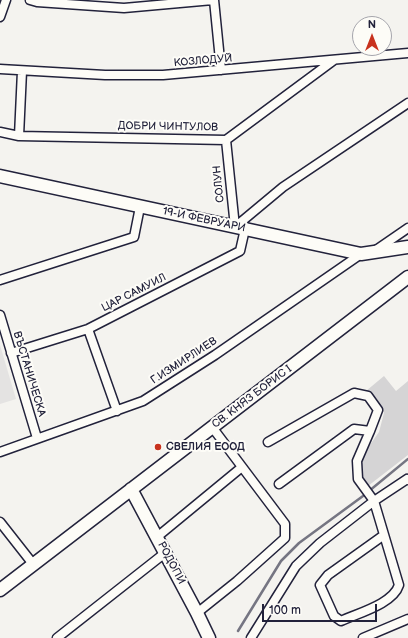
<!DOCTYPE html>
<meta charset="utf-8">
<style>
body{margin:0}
#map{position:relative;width:408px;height:638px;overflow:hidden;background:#f4f3ef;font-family:"Balsamiq Sans",sans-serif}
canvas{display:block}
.north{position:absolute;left:352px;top:16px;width:40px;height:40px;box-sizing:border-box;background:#fdfcf7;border:1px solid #a5a5ac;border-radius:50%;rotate:0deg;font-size:11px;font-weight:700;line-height:16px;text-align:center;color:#22223b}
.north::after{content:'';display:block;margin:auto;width:14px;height:18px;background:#c8321e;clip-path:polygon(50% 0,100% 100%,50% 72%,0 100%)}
.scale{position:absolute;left:262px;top:604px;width:115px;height:18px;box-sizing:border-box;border:2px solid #22223b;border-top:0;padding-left:5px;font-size:12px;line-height:14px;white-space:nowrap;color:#22223b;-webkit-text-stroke:3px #fdfcf7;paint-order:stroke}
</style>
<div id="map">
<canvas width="408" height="638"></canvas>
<div class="north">N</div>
<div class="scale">100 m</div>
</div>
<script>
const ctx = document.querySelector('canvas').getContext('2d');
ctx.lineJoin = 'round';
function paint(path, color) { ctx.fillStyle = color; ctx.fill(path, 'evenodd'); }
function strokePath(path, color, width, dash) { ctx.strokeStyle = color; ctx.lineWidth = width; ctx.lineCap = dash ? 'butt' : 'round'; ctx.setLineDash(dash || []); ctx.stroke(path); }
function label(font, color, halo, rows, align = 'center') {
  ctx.font = font + ' "Balsamiq Sans",sans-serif'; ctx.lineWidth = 4; ctx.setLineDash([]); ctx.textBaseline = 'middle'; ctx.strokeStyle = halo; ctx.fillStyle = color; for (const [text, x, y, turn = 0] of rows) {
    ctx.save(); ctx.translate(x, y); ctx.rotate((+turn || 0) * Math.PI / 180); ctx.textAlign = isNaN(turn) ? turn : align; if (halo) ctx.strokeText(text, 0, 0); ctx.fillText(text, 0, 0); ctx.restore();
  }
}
paint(new Path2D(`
 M0 345 16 399 0 404Z`), '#e4e3e2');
paint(new Path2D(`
 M384 376 396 391 408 381V455L368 486 362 478V456L379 432 384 413 377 399 366 391Z`), '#d5d4d5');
strokePath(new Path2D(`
 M238 631 281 561 299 543 363 496 408 459`), '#757582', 2.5);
const street = new Path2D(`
 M30 0 37 2 124 8 213 0
 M214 0 221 70
 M0 17 6 0
 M0 69 105 75H163L408 53
 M0 132 19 136 226 140 334 60
 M19 136 22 71
 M226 140 235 227
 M235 227 283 187 408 103
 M376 250 408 228
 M0 280 134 237 140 207
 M0 315 37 438
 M88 329 117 411
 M11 353 88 329 240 251 245 229
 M268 442 354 393 368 396 378 410 370 431 357 461 358 479 374 501 399 585C393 604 358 613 341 621L334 616 320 585 328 575 384 535
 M0 452 143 401 215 355 361 254
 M279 484 354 429 370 431
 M0 522 33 564
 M157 537 242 467
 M197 613 237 581 285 538V524L212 427
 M57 638 165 553
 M251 638 296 566 320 543 374 501 407 479 408 480
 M363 638 408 619`);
const secondary = new Path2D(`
 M0 176 361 254 408 247
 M131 489 197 613 209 638
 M0 590 408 277`);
strokePath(street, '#22223b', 11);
strokePath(secondary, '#22223b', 15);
strokePath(street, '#fdfcf7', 8);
strokePath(secondary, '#fdfcf7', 12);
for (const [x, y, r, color] of [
 [158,447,4,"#c8321e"]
]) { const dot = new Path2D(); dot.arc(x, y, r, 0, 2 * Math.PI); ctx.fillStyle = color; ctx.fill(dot); strokePath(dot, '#fdfcf7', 1.5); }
label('11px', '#22223b', '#fdfcf7', [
 ["КОЗЛОДУЙ",203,61,-5],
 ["ДОБРИ ЧИНТУЛОВ",168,127,1],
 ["СОЛУН",219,184,-96],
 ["19-И ФЕВРУАРИ",204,220,12],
 ["ЦАР САМУИЛ",134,293,-27],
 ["Г.ИЗМИРЛИЕВ",184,361,-33],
 ["ВЪСТАНИЧЕСКА",29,374,73],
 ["СВ. КНЯЗ БОРИС I",252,397,-37],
 ["РОДОПИ",171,563,62]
]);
label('bold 11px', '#22223b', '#fdfcf7', [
 ["СВЕЛИЯ ЕООД",166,447]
], 'left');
</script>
